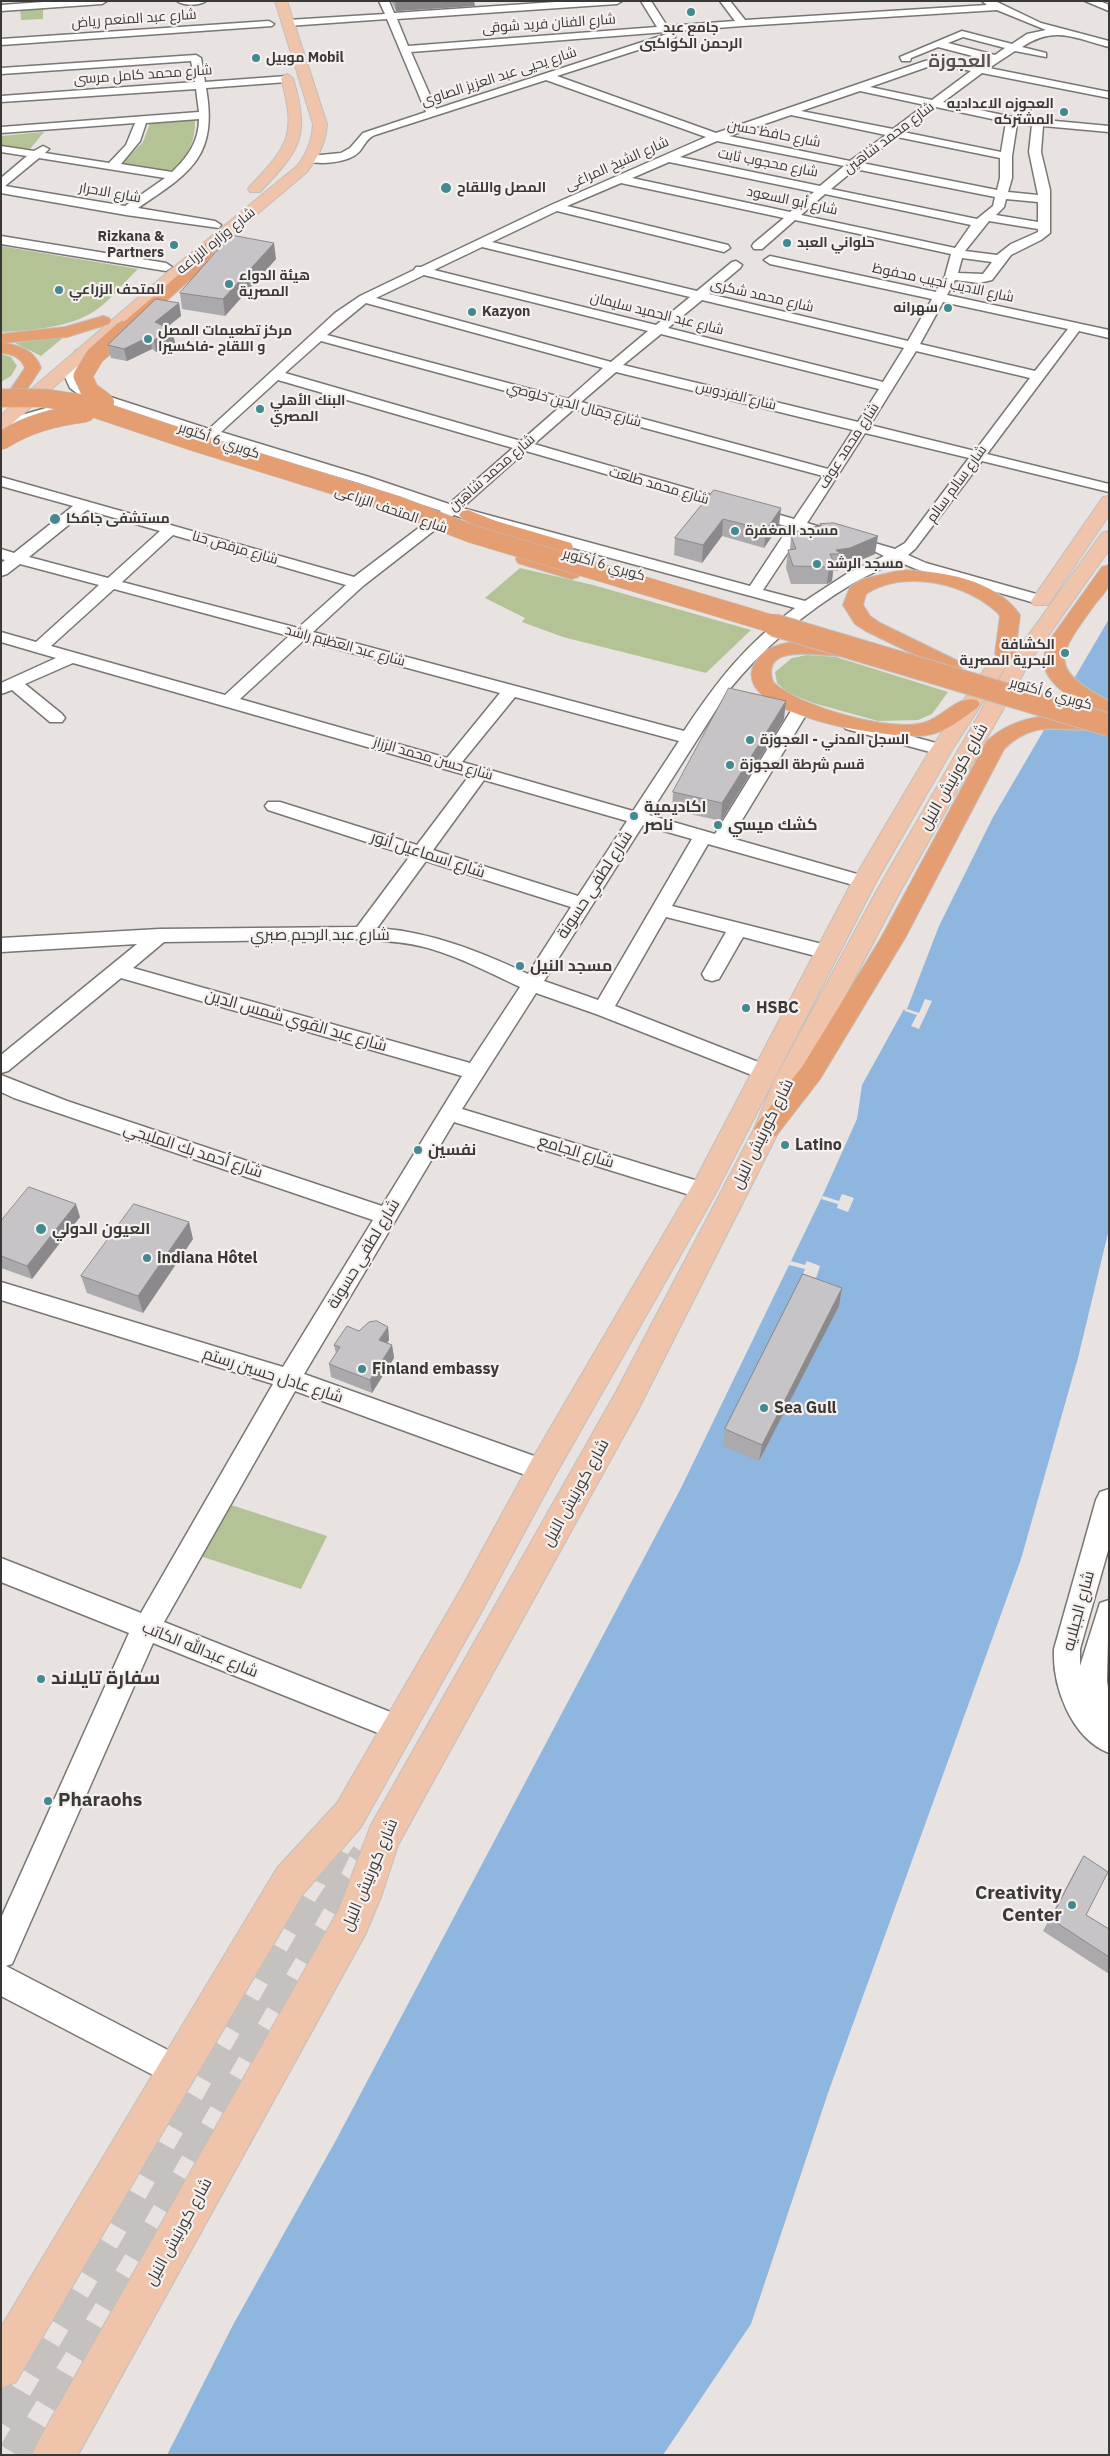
<!DOCTYPE html>
<meta charset="utf-8">
<style>
body{margin:0}
#map{position:relative;width:1110px;height:2456px;overflow:hidden;background:#e8e3e1;font-family:"IBM Plex Sans",sans-serif}
canvas{display:block}
.frame{position:absolute;inset:0;border:2px solid #3a3938;pointer-events:none}
</style>
<div id="map">
<canvas width="1110" height="2456"></canvas>
<div class="frame"></div>
</div>
<script>
const ctx = document.querySelector('canvas').getContext('2d');
ctx.lineJoin = 'round';
function paint(path, color) { ctx.fillStyle = color; ctx.fill(path, 'evenodd'); }
function strokePath(path, color, width, dash) { ctx.strokeStyle = color; ctx.lineWidth = width; ctx.lineCap = dash ? 'butt' : 'round'; ctx.setLineDash(dash || []); ctx.stroke(path); }
function label(font, color, halo, rows, align = 'center') {
  ctx.font = font + ' "IBM Plex Sans",Cairo,sans-serif'; ctx.lineWidth = 4.5; ctx.setLineDash([]); ctx.textBaseline = 'middle'; ctx.strokeStyle = halo; ctx.fillStyle = color; for (const [text, x, y, turn = 0] of rows) {
    ctx.save(); ctx.translate(x, y); ctx.rotate((+turn || 0) * Math.PI / 180); ctx.textAlign = isNaN(turn) ? turn : align; if (halo) ctx.strokeText(text, 0, 0); ctx.fillText(text, 0, 0); ctx.restore();
  }
}
paint(new Path2D(`
 M43 6V19L21 20 20 8Z
 M195 119C196 141 187 159 171 173L120 165 143 142 150 123Z
 M44 132 30 149 1 146V136Z
 M1 246 138 269C124 282 111 300 96 310 73 327 29 331 1 332Z
 M64 337 41 356 15 343Z
 M1 354 11 357 17 366 11 376 1 382Z
 M520 568 593 585 751 630 706 673 563 637 522 622 525 618 485 598Z
 M807 655 836 657 948 692 932 714 918 720 878 721 813 703 787 692 777 683 775 672 792 658Z
 M228 1504 327 1536 301 1589 200 1556Z`), '#b4c396');
paint(new Path2D(`
 M1109 619V1229L1078 1358 1021 1559 828 2093 751 2324 663 2455H167L233 2325 335 2142 681 1488 821 1199 857 1119 862 1085 904 1009 905 1011 907 1009 939 926 993 817Z`), '#8fb6de');
paint(new Path2D(`
 M925 999 932 1001 919 1029 911 1026 917 1015 905 1011 907 1009 919 1013Z
 M842 1194 854 1198 848 1212 837 1208 838 1204 821 1199 823 1196 839 1201Z
 M791 1261 805 1265 807 1261 820 1266 816 1278 803 1274 805 1269 789 1265Z`), '#e8e3e1');
strokePath(new Path2D(`
 M1 2423 117 2231 311 1893 336 1841
 M17 2455 141 2245 334 1907 369 1857`), '#c5c1bf', 38, [38, 19]);
const minor = new Path2D(`
 M57 1H107L102 4 1 11V5Z
 M177 1H206C199 6 184 6 177 1Z
 M379 1H389L394 13 570 1H622L617 4 397 19 408 46 657 27 641 1H651L667 26 735 21 720 1H730L745 20 987 5 982 1H995L1041 23 1109 41V47C1075 38 1054 25 1022 47L1046 53V57L1015 51 989 68 1109 92V98L982 73 943 102 1012 117 1109 126V132L1043 126 1041 152 1050 190V233L1041 240 1011 255 992 280 979 283 955 280 947 295 1109 330V338L1079 331 987 454 1109 484V492L982 461 915 549 908 555 926 563 1047 597 1049 600 1047 603H1035L916 569 897 561C882 569 867 575 852 584 805 612 763 648 728 691L649 815 715 834 794 706H806L809 710 731 838 871 878 873 882 871 886 864 888 708 844 672 906 834 947 837 952 834 957 827 959 743 937 719 979 712 981 705 979 702 974 726 932 666 917 615 1006 771 1067 774 1072 771 1077 764 1080 757 1077 596 1014 536 993 462 1109 711 1185 714 1191 711 1197 703 1199 454 1122 304 1374 551 1462 555 1470 551 1478 542 1481 295 1391 164 1622 408 1719 412 1728 408 1737 398 1741 153 1643 12 1964 6 1966 189 2061 194 2072 189 2083 178 2088 1 1996V1918L129 1633 1 1582V1558L141 1613 273 1384 1 1300V1282L283 1367 373 1220 14 1098 1 1092V1075L67 1101 382 1206 462 1076 121 978 8 1071 1 1073V1055L137 944 1 952V938L159 929 357 927 410 856 268 810 265 806 268 802H280L417 845 469 776 73 663 25 684 62 714 65 718 62 722H50L12 690 1 694V683L56 658 1 642V632L36 642 99 585 20 564 7 574 1 576V563L5 560 1 559V549L14 553 73 506 1 486V477L354 577 441 511 359 483 205 438 82 397 70 388 65 377 76 351 81 350 88 354 78 377 80 382 92 391 209 429 335 313 360 296 414 270 416 267H421L551 205 706 137 546 80 375 135C366 139 365 145 359 152 348 163 321 165 306 161V157L310 156 341 153 350 148 363 133 426 112 387 19 288 26 283 23 288 20 385 14ZM997 10 1046 30 1027 34 1012 44 962 31 900 57 902 61H910L911 58 938 47 988 60 978 66 942 59 925 61 716 133 557 76 675 38V34H667L436 109 411 52 742 26ZM963 37 1005 48 995 55 948 43ZM942 65 971 71 932 100 870 87 930 66ZM860 91 925 105 893 129 801 111ZM936 107 1006 122 1001 152 903 132ZM791 115 886 135 850 161 729 136ZM1017 124 1032 125 1029 152 1038 195 1008 192 1012 178V156ZM897 137 1000 158V178L997 190 862 163ZM717 141 844 166 820 186 680 157ZM669 162 814 192 790 212 632 178ZM855 169 995 197 993 206 977 219 831 189ZM621 183 784 218 754 243 752 246 754 249H762L795 220 951 254 945 276 936 292 770 256 764 260 770 264 932 299 908 341 709 294 740 268 742 265 736 261 732 262 697 291 492 242 557 211 724 252 730 248 728 245 567 206ZM825 194 971 225 955 248 801 215ZM1006 199 1038 202V222L996 215 1004 207ZM989 221 1038 229V232L1011 244 997 255 965 251ZM482 247 690 297 656 325 434 270ZM962 258 992 262 983 274 958 273ZM424 275 648 331 611 362 376 298ZM702 300 904 348 883 382 668 328ZM943 302 1068 329 1035 371 920 344ZM366 303 603 368 568 399 327 335ZM661 334 879 389 858 422 623 365ZM321 341 561 406 521 441 285 373ZM916 351 1030 378 975 451 870 425ZM616 372 853 430 828 469 581 402ZM278 380 513 448 449 504 369 477 221 432ZM574 409 823 476 794 519 534 444ZM865 433 969 458 905 543 895 549 807 523ZM526 451 789 527 750 586 462 508ZM87 510 160 531 108 578 29 557ZM454 515 463 518 795 608C746 644 717 681 684 731L313 632 363 586ZM802 531 874 551 884 556 848 573 805 601 763 590ZM173 535 346 585 298 628 122 582ZM114 589 289 636 225 695 51 646ZM304 640 500 693 447 758 240 699ZM515 697 679 741 633 811 462 762ZM484 780 627 821 578 896 433 850ZM643 825 692 839 598 1000 544 981ZM426 861 571 907 528 974C479 951 431 932 377 928ZM363 939C385 941 407 942 428 948 460 957 490 973 520 987L470 1063 133 968 164 942Z
 M1085 1H1100L1109 5V11Z
 M269 21 274 24 272 26 1 45V39Z
 M196 55 201 58 205 82 287 76 292 79 287 82 206 88C218 157 190 173 138 208L215 221 221 225 219 228 126 215 1 193V178L27 156 1 152V146L34 151 43 146 49 149 45 153 109 163 126 145 135 123 1 133V127L199 112 196 89 1 102V96L195 82 191 61 1 74V68ZM199 119C199 141 188 157 172 172L121 164 140 141 146 123ZM39 158 165 178 125 206 5 186Z
 M1 236 166 263 172 267 166 271 1 244Z
 M46 408H72L79 412 72 416H47L1 429V421Z
 M852 720 947 746 950 750 947 754 941 755 846 729 843 725 846 721Z
 M1109 1489V1547L1080 1649V1666L1100 1603 1109 1600 1107 1681 1109 1695V1753C1071 1738 1052 1686 1054 1649L1096 1500 1100 1492Z`);
const major = new Path2D(`
 M275 1H287L327 124C326 143 318 157 307 172L216 249 178 278 7 428 1 429V415L168 272 297 166C307 154 312 140 313 124Z
 M287 74 293 78C310 137 301 149 260 192H250L248 189 250 186C290 145 296 134 281 78Z
 M1109 496V515L1051 601 1048 605H1034L1031 601 1103 497Z
 M1109 531V550L1031 660 900 892 800 1081 780 1129 638 1410 398 1845 381 1897 365 1935 78 2455H32L39 2440 339 1909 371 1825 616 1392 754 1129 774 1081 876 892 1011 659 1102 533Z
 M997 659 1004 661 1007 665 952 750 876 882 713 1198 553 1479 483 1609 361 1827 303 1894 16 2382 1 2388V2327L277 1868 337 1803 461 1589 531 1461 692 1186 852 882 930 750 990 661Z`);
const highway = new Path2D(`
 M211 242 218 246 201 270 137 327H125L123 324 125 321 191 264 206 243Z
 M103 316 109 318 111 321 109 324 67 337 4 343C22 346 35 351 41 368L20 400H8L6 396 25 368C21 357 12 354 1 353V334L65 327Z
 M468 510 496 521 571 543 573 547 571 551 564 553C544 548 469 529 459 515L462 511Z
 M525 553 578 569 581 573 578 577 571 579 518 563 516 559 518 555Z
 M1109 565C1109 571 1110 580 1109 585 1107 591 1099 599 1095 604 1059 655 1045 667 1109 701V715C1088 710 1046 687 1044 664 1043 655 1046 649 1049 641L1102 567Z
 M902 570C942 571 995 579 1020 615L1015 654 1012 658 1005 660 998 658 995 654 1000 616 998 613C966 583 904 569 866 594L863 605 870 616 880 623 960 662 963 666 960 670 953 672 946 670 866 631 855 624 843 605 850 587 863 579Z
 M797 641 821 642 848 647 851 651 848 655C831 660 759 638 773 682 797 706 894 734 926 722 944 716 958 695 977 700L980 704 977 708C961 719 947 732 927 735 896 741 725 715 755 663 764 647 780 644 797 641Z
 M1056 715 1105 719 1109 723 1105 727C1065 737 1041 714 1004 749L905 938 820 1079 776 1136 767 1139 758 1136 754 1129 758 1122 802 1067 881 938 987 741C1007 723 1029 717 1056 715Z`);
strokePath(minor, '#7a7674', 3);
strokePath(major, '#c0c0bf', 2);
strokePath(highway, '#c0c0bf', 2);
paint(minor, '#fff');
paint(major, '#efc4aa');
paint(highway, '#e59d72');
const highwayBridgeFar1 = new Path2D(`
 M1 398H44L78 403 197 443 397 505 472 534 779 626
 M105 402 90 391 83 376 95 356 124 330
 M1 441C27 424 55 417 86 413`);
const highwayBridge = new Path2D(`
 M774 625 1109 725`);
strokePath(highwayBridgeFar1, '#c0c0bf', 19, []);
strokePath(highwayBridge, '#c0c0bf', 24, []);
strokePath(highwayBridgeFar1, '#e59d72', 18);
strokePath(highwayBridge, '#e59d72', 22);
paint(new Path2D(`
 M391 1H474L475 6 396 11Z
 M276 259 225 316 182 309 180 293Z
 M179 303 181 316 167 327 172 330 175 343 156 352 152 349 127 361 111 358 108 345Z
 M714 490 779 526 764 548 722 536 702 563 674 555 675 538Z
 M820 524 875 554 847 566 839 567 838 571H833L832 581 827 584H791L786 568 788 550H790L791 536 812 531V527H820Z
 M784 719 721 821 672 810 673 792Z
 M80 1217 32 1279 1 1268V1221Z
 M193 1239 143 1313 87 1293 81 1276Z
 M839 1306 759 1461 723 1446 725 1429Z
 M388 1327 389 1340 387 1343 392 1345 394 1358 372 1393 331 1377 329 1364 336 1354 334 1345Z
 M1084 1856 1086 1915 1109 1929V1974L1043 1931 1076 1869Z`), '#aba9ab');
paint(new Path2D(`
 M395 1H474L475 6 396 11Z
 M274 243 276 259 225 316 223 299Z
 M179 303 181 316 157 335 155 322Z
 M172 330 175 343 156 352 154 340Z
 M150 336 152 349 127 361 124 349Z
 M781 508 779 526 764 548 766 530Z
 M723 519 722 536 702 563 703 545Z
 M878 536 875 554 847 566 839 567 841 554 836 550Z
 M834 563 832 581 827 584 829 567Z
 M786 701 784 719 721 821 722 803Z
 M76 1204 80 1217 32 1279 27 1266Z
 M189 1222 193 1239 143 1313 138 1296Z
 M842 1288 839 1306 759 1461 762 1445Z
 M388 1327 389 1340 381 1353 379 1340Z
 M392 1345 394 1358 372 1393 370 1380Z`), '#8b898b');
const building = new Path2D(`
 M231 235 274 243 223 299 180 293Z
 M156 299 179 303 155 322 172 330 154 340 150 336 124 349 108 345Z
 M714 490 781 508 766 530 723 519 703 545 675 538Z
 M834 523 878 536 850 548 836 550 841 554H830L834 563 829 567 793 566 788 550 796 549 791 536 795 531H814L812 527 822 526 820 524Z
 M729 688 786 701 722 803 673 792Z
 M29 1187 76 1204 27 1266 1 1256V1221Z
 M134 1204 189 1222 138 1296 81 1276Z
 M803 1274 842 1288 762 1445 725 1429Z
 M377 1321 388 1327 379 1340 392 1345 370 1380 329 1364 340 1347 334 1345 347 1326 359 1331 369 1322Z
 M1084 1856 1108 1872 1086 1915 1109 1929V1957L1051 1919Z`);
paint(building, '#c7c4c7');
strokePath(building, '#8b898b', 1);
for (const [x, y, r, color] of [
 [691,12,5,"#428991"],
 [256,58,5,"#428991"],
 [1064,112,5,"#428991"],
 [446,188,6,"#428991"],
 [787,243,5,"#428991"],
 [174,245,5,"#428991"],
 [229,284,5,"#428991"],
 [59,290,5,"#428991"],
 [948,308,5,"#428991"],
 [472,312,5,"#428991"],
 [148,339,5,"#428991"],
 [260,409,5,"#428991"],
 [55,519,6,"#428991"],
 [735,531,5,"#428991"],
 [817,564,5,"#428991"],
 [1065,653,5,"#428991"],
 [750,740,5,"#428991"],
 [730,765,5,"#428991"],
 [634,816,5,"#428991"],
 [718,825,5,"#428991"],
 [520,966,5,"#428991"],
 [746,1008,5,"#428991"],
 [785,1145,5,"#428991"],
 [418,1150,5,"#428991"],
 [41,1229,6,"#428991"],
 [147,1258,5,"#428991"],
 [362,1369,5,"#428991"],
 [764,1408,5,"#428991"],
 [41,1679,5,"#428991"],
 [48,1801,5,"#428991"],
 [1072,1905,5,"#428991"]
]) { const dot = new Path2D(); dot.arc(x, y, r, 0, 2 * Math.PI); ctx.fillStyle = color; ctx.fill(dot); strokePath(dot, '#f5f0ee', 2); }
label('14px', '#3a3938', '#f5f0ee', [
 ["شارع عبد المنعم رياض",134,19,-4],
 ["شارع الفنان فريد شوقى",549,24,-4],
 ["شارع محمد كامل مرسى",143,75,-4],
 ["شارع يحيى عبد العزيز الصاوى",499,77,-18],
 ["شارع حافظ حسن",774,134,11],
 ["شارع محمد شاهين",889,138,-37],
 ["شارع محجوب ثابت",768,163,11],
 ["شارع الشيخ المراغى",617,164,-24],
 ["شارع الاحرار",110,193,10],
 ["شارع أبو السعود",792,201,12],
 ["شارع وزاره الزراعه",216,241,-39],
 ["شارع الاديب نجيب محفوظ",943,283,12],
 ["شارع محمد شكرى",762,296,13],
 ["شارع عبد الحميد سليمان",657,314,14],
 ["شارع الفردوس",736,396,14],
 ["شارع جمال الدين خلوصي",574,405,15],
 ["كوبري 6 أكتوبر",219,441,19],
 ["شارع محمد عوف",849,446,-57],
 ["شارع محمد شاهين",492,473,-41],
 ["شارع سالم سالم",957,484,-54],
 ["شارع محمد طلعت",659,486,16],
 ["شارع المتحف الزراعى",391,510,19],
 ["شارع مرقص حنا",235,548,16],
 ["كوبري 6 أكتوبر",604,565,16],
 ["شارع عبد العظيم راشد",345,646,15],
 ["كوبري 6 أكتوبر",1051,694,16],
 ["شارع حسن محمد الرزاز",433,759,16]
]);
label('bold 14px', '#3a3938', '#f5f0ee', [
 ["جامع عبد",691,28,"center"],
 ["الرحمن الكواكبى",691,44,"center"],
 ["موبيل Mobil",266,58],
 ["العجوزه الاعداديه",1054,104,"right"],
 ["المشتركه",1054,120,"right"],
 ["المصل واللقاح",457,188],
 ["Rizkana &",164,237,"right"],
 ["Partners",164,253,"right"],
 ["حلواني العبد",797,243],
 ["هيئة الدواء",239,276],
 ["المصرية",239,292],
 ["المتحف الزراعي",69,290],
 ["سهرانه",938,308,"right"],
 ["Kazyon",482,312],
 ["مركز تطعيمات المصل",158,331],
 ["و اللقاح -فاكسيرا",158,347],
 ["البنك الأهلي",270,401],
 ["المصري",270,417],
 ["مستشفى جامكا",66,519],
 ["مسجد المغفرة",745,531],
 ["مسجد الرشد",827,564],
 ["الكشافة",1055,645,"right"],
 ["البحرية المصرية",1055,661,"right"],
 ["السجل المدني - العجوزة",760,740],
 ["قسم شرطة العجوزة",740,765]
], 'left');
label('16px', '#3a3938', '#f5f0ee', [
 ["شارع كورنيش النيل",954,777,-60],
 ["شارع اسماعيل أنور",428,855,18],
 ["شارع لطفي حسونة",595,885,-57],
 ["شارع عبد الرحيم صبري",320,935],
 ["شارع عبد القوي شمس الدين",296,1021,16],
 ["شارع كورنيش النيل",763,1134,-64],
 ["شارع أحمد بك المليجي",193,1151,18],
 ["شارع الجامع",576,1152,17],
 ["شارع لطفي حسونة",364,1254,-59],
 ["شارع عادل حسين رستم",273,1376,18],
 ["شارع كورنيش النيل",576,1493,-61],
 ["شارع الجبلايه",1079,1611,-75],
 ["شارع عبدالله الكاتب",200,1650,22],
 ["شارع كورنيش النيل",370,1875,-67],
 ["شارع كورنيش النيل",179,2232,-61]
]);
label('bold 16px', '#3a3938', '#f5f0ee', [
 ["اكاديمية",644,807],
 ["ناصر",644,825],
 ["كشك ميسي",728,825],
 ["مسجد النيل",530,966],
 ["HSBC",756,1008],
 ["Latino",795,1145],
 ["نفسين",428,1150],
 ["العيون الدولي",52,1229],
 ["indiana Hôtel",157,1258],
 ["Finland embassy",372,1369],
 ["Sea Gull",774,1408]
], 'left');
label('bold 18px', '#575352', '#f5f0ee', [
 ["العجوزة",960,62]
]);
label('bold 19px', '#3a3938', '#f5f0ee', [
 ["سفارة تايلاند",51,1679],
 ["Pharaohs",58,1801],
 ["Creativity",1062,1894,"right"],
 ["Center",1062,1916,"right"]
], 'left');
</script>
